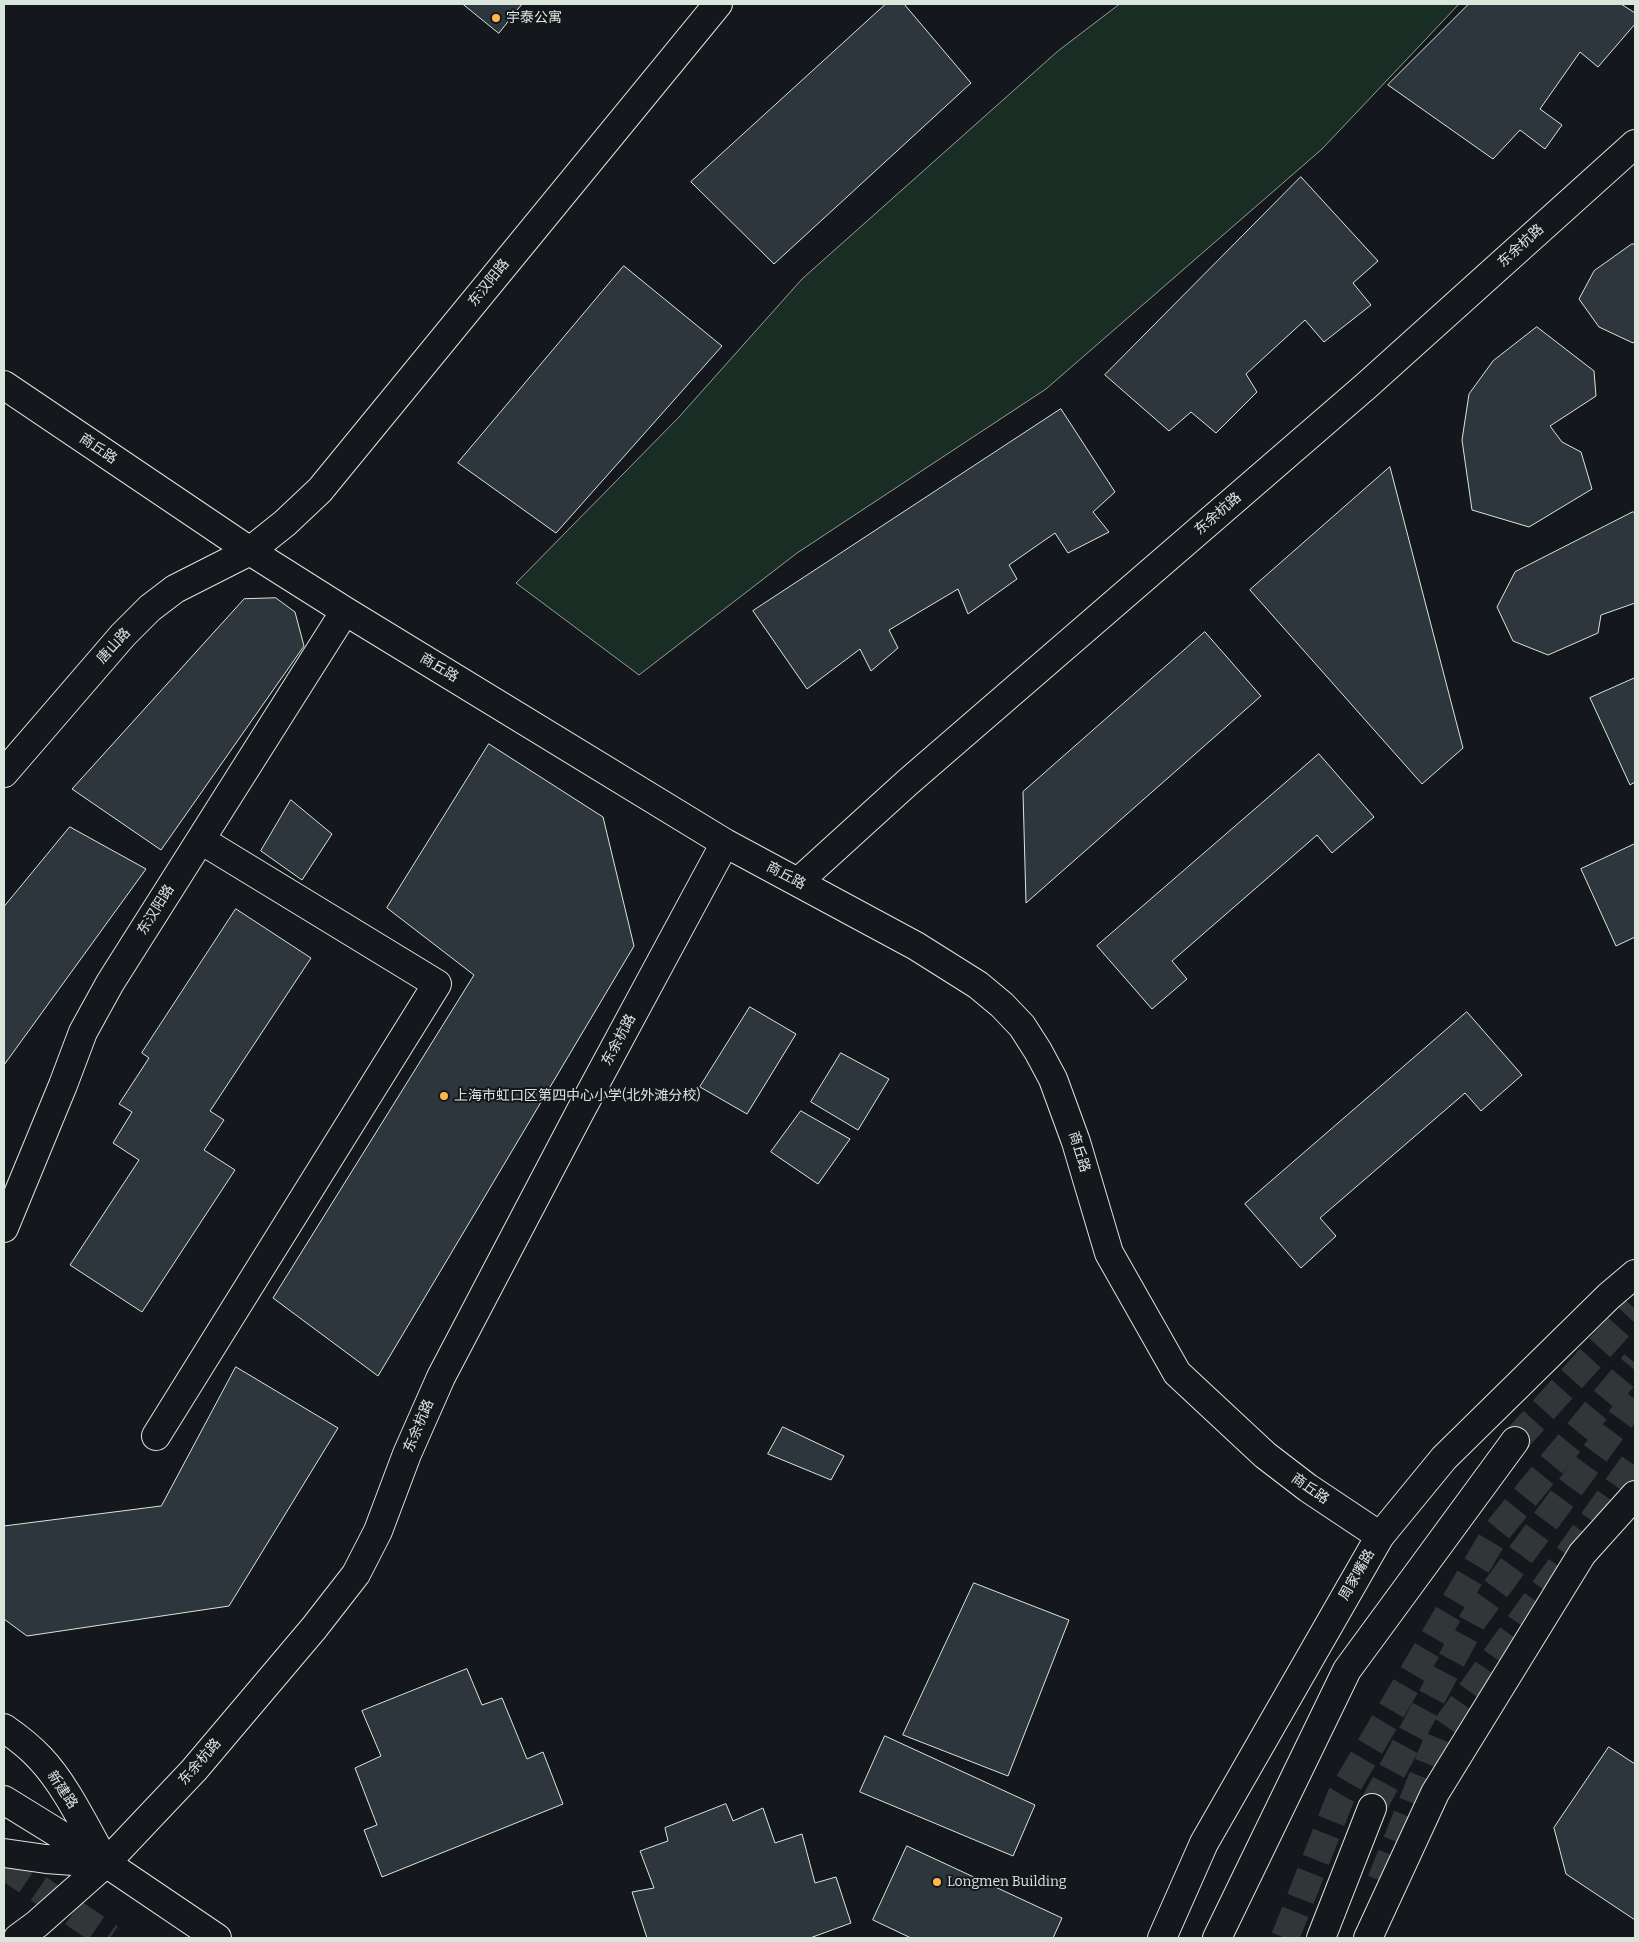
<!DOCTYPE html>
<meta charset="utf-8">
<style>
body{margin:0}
#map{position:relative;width:1639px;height:1942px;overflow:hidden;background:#14181c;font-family:Bitter,serif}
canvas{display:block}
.frame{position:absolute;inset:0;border:5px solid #d8e6dc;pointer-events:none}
</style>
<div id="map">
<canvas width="1639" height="1942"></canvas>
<div class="frame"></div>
</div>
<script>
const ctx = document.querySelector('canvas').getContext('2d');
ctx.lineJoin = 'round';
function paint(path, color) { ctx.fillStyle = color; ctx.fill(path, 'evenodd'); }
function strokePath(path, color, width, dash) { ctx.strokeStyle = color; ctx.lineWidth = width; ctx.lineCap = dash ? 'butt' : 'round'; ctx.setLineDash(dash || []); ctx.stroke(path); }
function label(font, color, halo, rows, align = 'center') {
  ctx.font = font + ' Bitter,"Noto Sans SC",serif'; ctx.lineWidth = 4; ctx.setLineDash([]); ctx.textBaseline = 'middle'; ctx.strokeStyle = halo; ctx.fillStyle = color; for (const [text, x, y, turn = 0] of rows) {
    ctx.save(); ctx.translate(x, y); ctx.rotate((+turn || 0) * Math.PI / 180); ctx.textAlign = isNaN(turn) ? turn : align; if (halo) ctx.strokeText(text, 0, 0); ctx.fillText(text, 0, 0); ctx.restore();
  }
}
const green = new Path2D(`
 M1120 4H1459L1322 149 1046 389 797 553 639 675 516 583 679 417 802 279 1058 51Z`);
paint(green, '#1a2d24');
strokePath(green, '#939e99', 1);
const building = new Path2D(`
 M463 4H522L499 33Z
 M886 4H904L971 83 774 264 691 182Z
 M1469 4H1621L1635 13V24L1598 67 1580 52 1540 109 1562 125 1545 149 1520 130 1493 159 1388 85Z
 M1301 177 1378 261 1353 283 1371 305 1324 342 1305 320 1246 374 1257 392 1216 433 1191 412 1169 431 1105 375Z
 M1632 244H1635V341L1633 343 1599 327 1579 299 1594 271Z
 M624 266 722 346 556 533 458 463Z
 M1537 327 1594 371 1596 396 1550 426 1562 442 1581 452 1592 489 1529 527 1472 510 1462 440 1469 394 1493 361Z
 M1061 409 1115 492 1093 512 1109 532 1068 553 1055 533 1009 565 1017 579 968 614 958 589 889 630 898 648 871 671 860 649 807 689 753 611Z
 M1390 467 1463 748 1422 784 1250 590Z
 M1633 512 1635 513V603L1601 615 1598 633 1548 655 1513 641 1497 607 1515 572Z
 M276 598 295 612 304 646 161 850 72 789 244 599Z
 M1205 632 1261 696 1026 903 1023 792Z
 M1635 678V782L1630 785 1590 698Z
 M489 744 603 817 634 946 378 1376 273 1298 474 975 387 908Z
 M1319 754 1374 817 1332 853 1317 835 1172 961 1187 979 1152 1009 1097 946Z
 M291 800 332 834 302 880 261 851Z
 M70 827 146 869 4 1065V907Z
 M1635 844V937L1616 946 1581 869Z
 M236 909 311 958 210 1111 224 1120 204 1150 235 1170 142 1312 70 1265 139 1160 113 1143 132 1112 119 1104 149 1058 142 1053Z
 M750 1007 796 1034 747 1114 700 1087Z
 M1467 1012 1522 1075 1481 1111 1465 1093 1320 1218 1336 1236 1301 1268 1245 1204Z
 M841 1053 889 1079 858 1130 811 1102Z
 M801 1111 850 1139 818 1184 771 1152Z
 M236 1367 338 1428 229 1606 27 1636 4 1619V1526L161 1506Z
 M783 1427 844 1456 831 1480 768 1454Z
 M974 1583 1069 1620 1008 1776 903 1735Z
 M467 1669 482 1705 502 1698 527 1759 543 1752 563 1804 382 1877 364 1830 377 1825 355 1768 381 1756 362 1711Z
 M885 1736 1035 1805 1013 1856 860 1792Z
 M1609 1747 1635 1764V1920L1566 1874 1554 1828Z
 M726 1804 733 1821 763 1808 775 1843 802 1834 815 1883 836 1877 851 1923 810 1938H647L632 1892 654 1888 640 1851 668 1841 665 1828Z
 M907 1846 1062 1918 1053 1938H911L873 1920Z`);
paint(building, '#2c363c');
strokePath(building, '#d8e6dc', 1);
strokePath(new Path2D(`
 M4 1865 110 1938`), '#313739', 28, [28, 14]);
strokePath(new Path2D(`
 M1515 1441 1635 1309
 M1372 1808 1473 1620 1635 1399
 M1381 1881 1439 1737 1635 1462
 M1285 1938 1341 1796 1497 1531 1635 1363`), '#313739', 28, [28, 14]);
const minor = new Path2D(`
 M4 385 250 551 345 611 725 843 916 946 978 985 1002 1005 1022 1026 1038 1051 1053 1079 1076 1142 1109 1253 1177 1373 1265 1455 1308 1488 1380 1536
 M4 773 123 635 150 608 175 589 250 551 285 523 320 490 718 4
 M798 882 908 782 1366 386 1635 144
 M4 1228 63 1085 83 1032 110 983 345 611
 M156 1436 437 984 201 840
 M18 1938 37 1924 106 1863 194 1770 314 1628 356 1574 378 1531 407 1454 441 1377 580 1112 725 843`);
const major = new Path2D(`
 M4 1728C17 1737 29 1746 40 1758 65 1784 86 1828 104 1860
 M4 1800 106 1863 217 1938
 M4 1853 46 1859 102 1863
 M1162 1938 1204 1843 1380 1536 1444 1458 1609 1296 1635 1274
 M1368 1938 1435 1793 1582 1554 1635 1495`);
const highway = new Path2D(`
 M1217 1938 1347 1670 1515 1441
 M1321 1938 1372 1808`);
strokePath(minor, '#d8e6dc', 30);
strokePath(major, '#d8e6dc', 30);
strokePath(highway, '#d8e6dc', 30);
strokePath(minor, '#14181c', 28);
strokePath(major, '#14181c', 28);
strokePath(highway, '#14181c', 28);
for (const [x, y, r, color] of [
 [496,18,5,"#ffb74d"],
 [444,1096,5,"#ffb74d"],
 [937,1882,5,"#ffb74d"]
]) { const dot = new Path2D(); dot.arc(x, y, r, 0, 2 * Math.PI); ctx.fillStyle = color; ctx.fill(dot); strokePath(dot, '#14181c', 2); }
label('14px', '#d8e6dc', '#14181c', [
 ["宇泰公寓",506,18],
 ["上海市虹口区第四中心小学(北外滩分校)",454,1096],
 ["Longmen Building",947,1882]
], 'left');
label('14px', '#d8e6dc', '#14181c', [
 ["东余杭路",1521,246,-42],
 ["东汉阳路",489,283,-51],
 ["商丘路",98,449,34],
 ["东余杭路",1218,514,-41],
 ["唐山路",114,646,-48],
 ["商丘路",439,668,31],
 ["商丘路",786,876,28],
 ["东汉阳路",156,910,-58],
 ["东余杭路",619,1040,-62],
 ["商丘路",1079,1152,73],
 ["东余杭路",419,1426,-67],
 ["商丘路",1310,1489,35],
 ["周家嘴路",1357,1575,-60],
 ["东余杭路",200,1762,-49],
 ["新建路",62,1790,56]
]);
</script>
